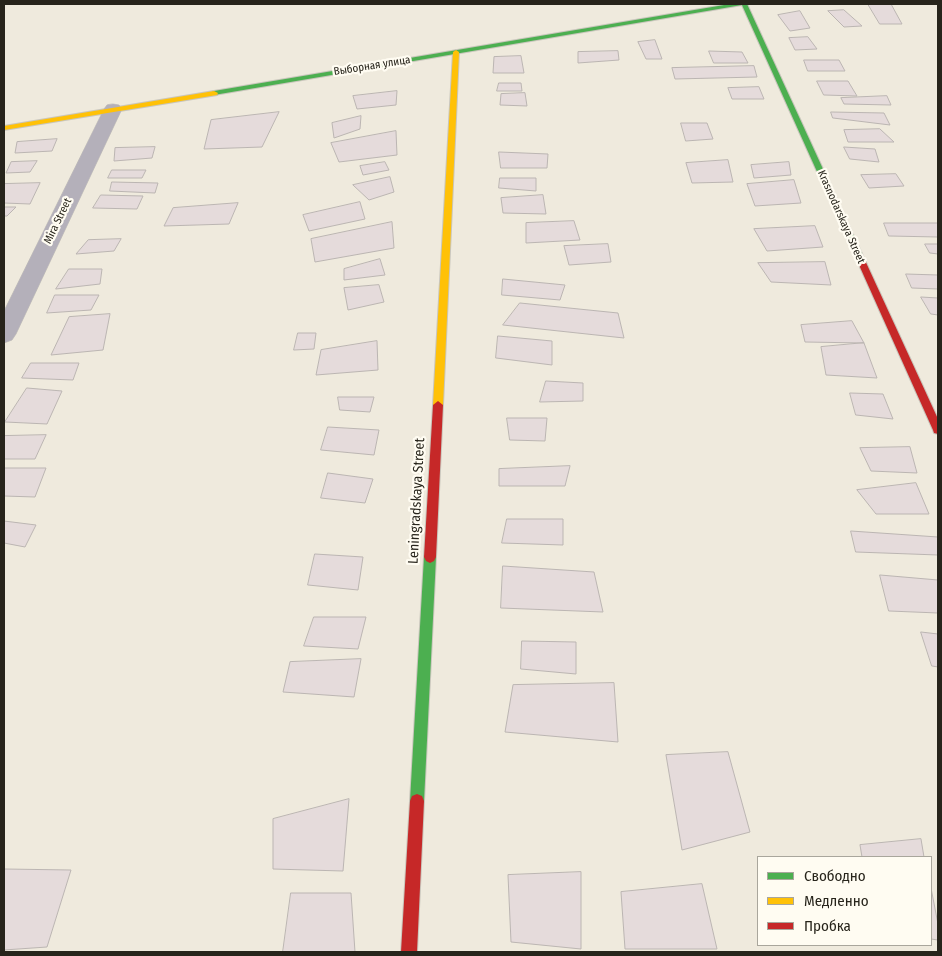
<!DOCTYPE html>
<meta charset="utf-8">
<style>
body{margin:0}
#map{position:relative;width:942px;height:956px;overflow:hidden;background:#efeadd;font-family:"Fira Sans Condensed",sans-serif}
canvas{display:block}
.frame{position:absolute;inset:0;border:5px solid #27241b;pointer-events:none}
.legend{position:absolute;left:757px;top:856px;width:175px;height:90px;box-sizing:border-box;background:#fffcf2;border:1px solid #a9a69c;margin:0;padding:6px 9px;list-style:none;font-size:15px;color:#27241b}
.legend li{display:flex;align-items:center;gap:10px;height:25px}
.legend b{width:25px;border:1px solid #a9a69c}
</style>
<div id="map">
<canvas width="942" height="956"></canvas>
<div class="frame"></div>
<ul class="legend">
<li><b style="height:6px;background:#4caf50"></b>Свободно</li>
<li><b style="height:6px;background:#ffc107"></b>Медленно</li>
<li><b style="height:6px;background:#c62828"></b>Пробка</li>
</ul>
</div>
<script>
const ctx = document.querySelector('canvas').getContext('2d');
ctx.lineJoin = 'round';
function paint(path, color) { ctx.fillStyle = color; ctx.fill(path, 'evenodd'); }
function strokePath(path, color, width, dash) { ctx.strokeStyle = color; ctx.lineWidth = width; ctx.lineCap = dash ? 'butt' : 'round'; ctx.setLineDash(dash || []); ctx.stroke(path); }
function label(font, color, halo, rows, align = 'center') {
  ctx.font = font + ' "Fira Sans Condensed",sans-serif'; ctx.lineWidth = 4.5; ctx.setLineDash([]); ctx.textBaseline = 'middle'; ctx.strokeStyle = halo; ctx.fillStyle = color; for (const [text, x, y, turn = 0] of rows) {
    ctx.save(); ctx.translate(x, y); ctx.rotate((+turn || 0) * Math.PI / 180); ctx.textAlign = isNaN(turn) ? turn : align; if (halo) ctx.strokeText(text, 0, 0); ctx.fillText(text, 0, 0); ctx.restore();
  }
}
const building = new Path2D(`
 M868 4H891L902 24H880Z
 M844 10 862 26 844 27 828 11Z
 M800 11 810 28 790 31 778 15Z
 M808 37 817 49 795 50 789 38Z
 M655 40 662 59H646L638 42Z
 M618 51 619 60 578 63V52Z
 M709 51 742 52 748 63H714Z
 M521 56 524 73H493L494 57Z
 M804 60H839L845 71H808Z
 M754 66 757 77 675 79 672 68Z
 M817 81H848L857 96 824 95Z
 M499 83H521L522 91H497Z
 M759 87 764 99H732L728 88Z
 M397 91 396 105 357 109 353 96Z
 M525 93 527 106 500 105 501 94Z
 M887 96 891 105 844 104 841 98Z
 M279 112 262 147 204 149 211 120Z
 M831 112 884 113 890 125 833 118Z
 M361 116 360 129 334 138 332 123Z
 M681 123H707L713 139 686 141Z
 M880 129 894 142H848L844 130Z
 M396 131 397 155 339 162 331 143Z
 M57 139 52 151 15 153 17 142Z
 M155 147 152 158 114 161 115 148Z
 M844 147 875 149 879 162 850 159Z
 M499 152 548 154 547 168H501Z
 M728 160 733 182 692 183 686 163Z
 M37 161 30 172 6 173 11 162Z
 M385 162 389 170 363 175 360 166Z
 M789 162 791 175 754 178 751 165Z
 M112 170H146L142 178H108Z
 M896 174 904 186 869 188 861 175Z
 M390 177 394 192 369 200 353 185Z
 M500 178H536V191L499 188Z
 M794 180 801 203 755 206 747 184Z
 M112 182 158 183 155 193 110 191Z
 M40 183 30 204 4 203V184Z
 M101 195 143 196 137 209 93 208Z
 M543 195 546 214 503 213 501 198Z
 M360 202 365 219 309 231 303 215Z
 M238 203 229 224 164 226 173 208Z
 M4 207H16L7 216H4Z
 M574 221 580 240 526 243V223Z
 M392 222 394 248 315 262 311 239Z
 M884 223H938V237L889 236Z
 M815 226 823 247 767 251 754 229Z
 M121 239 114 251 76 254 88 240Z
 M608 244 611 262 569 265 564 246Z
 M925 244H938V254L930 253Z
 M380 259 385 275 344 280V269Z
 M825 262 831 285 771 282 758 263Z
 M69 269H102L100 284 56 289Z
 M906 274 938 275V289L912 288Z
 M503 279 565 285 560 300 502 295Z
 M379 285 384 302 348 310 344 288Z
 M55 295H99L91 310 47 313Z
 M921 297 938 298V315L931 314Z
 M520 303 618 313 624 338 503 325Z
 M110 314 103 350 51 355 69 317Z
 M852 321 864 343 805 342 801 325Z
 M298 333H316L314 349 294 350Z
 M498 336 552 341V365L496 358Z
 M377 341 378 370 316 375 321 350Z
 M864 343 877 378 826 375 821 347Z
 M31 363H79L73 380 22 378Z
 M546 381 583 383V401L540 402Z
 M27 388 62 391 47 424 5 422Z
 M850 393 883 394 893 419 856 415Z
 M338 397H374L370 412 340 410Z
 M507 418H547L545 441 510 440Z
 M328 427 379 430 374 455 321 450Z
 M46 435 35 459H4V436Z
 M910 447 917 473 871 471 860 448Z
 M570 466 565 486H499V469Z
 M4 468H46L35 497 4 496Z
 M328 473 373 479 365 503 321 498Z
 M916 483 929 514H876L857 490Z
 M507 519H563V545L502 543Z
 M4 521 36 525 25 547 4 543Z
 M851 531 938 537V555L856 552Z
 M315 554 363 557 358 590 308 585Z
 M503 566 594 572 603 612 501 608Z
 M880 575 938 580V613L889 611Z
 M314 617H366L358 649 304 646Z
 M921 632 938 634V667L932 666Z
 M522 641 576 642V674L521 669Z
 M361 659 354 697 283 692 290 662Z
 M614 683 618 742 505 732 513 685Z
 M728 752 750 832 682 850 666 755Z
 M349 799 343 871 273 869V819Z
 M921 839 924 857H862L860 845Z
 M4 869 71 870 47 947 4 950Z
 M581 872V949L511 942 508 875Z
 M702 884 717 949H625L621 892Z
 M931 888 938 924V940L931 939Z
 M291 893H351L355 952H283Z`);
paint(building, '#e5dbdb');
strokePath(building, '#bbb5b2', 1);
const street = new Path2D(`
 M113 104 119 105 122 109 16 334 12 340 4 343V311L104 109 107 105Z`);
const fast = new Path2D(`
 M730 4H747L863 256 862 258H856L855 256 742 5 214 95 210 93 214 91Z
 M430 551 434 553 436 557 424 801 422 806 417 808 412 806 410 801 424 557 426 553Z`);
const slow = new Path2D(`
 M456 50 459 52 443 405 438 409 433 405 453 52Z
 M214 91 218 93 217 95 4 130V126Z`);
const jam = new Path2D(`
 M859 253 863 256 938 419V434L934 433 933 430 855 256Z
 M438 401 443 405 436 557 434 561 430 563 426 561 424 557 433 405Z
 M417 794 422 796 424 801 417 952H401L410 801 412 796Z`);
strokePath(street, '#c9c6bc', 1);
strokePath(fast, '#c9c6bc', 2);
strokePath(slow, '#c9c6bc', 2);
strokePath(jam, '#c9c6bc', 2);
paint(street, '#b4b0ba');
paint(fast, '#4caf50');
paint(slow, '#ffc107');
paint(jam, '#c62828');
label('11px', '#27241b', '#fffcf2', [
 ["Выборная улица",372,66,-9],
 ["Krasnodarskaya Street",841,217,66],
 ["Mira Street",58,221,-64]
]);
label('14px', '#27241b', '#fffcf2', [
 ["Leningradskaya Street",417,501,-87]
]);
</script>
